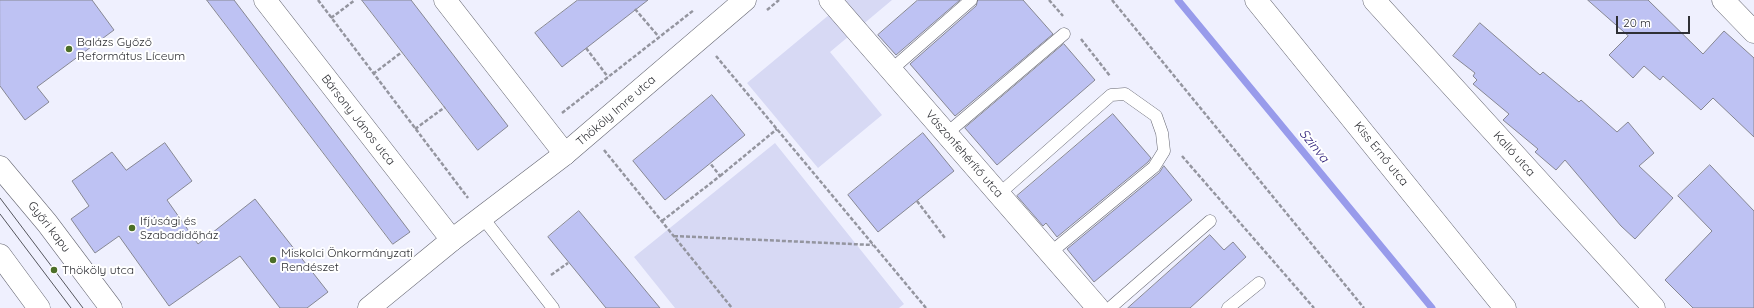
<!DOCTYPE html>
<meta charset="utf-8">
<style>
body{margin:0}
#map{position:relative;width:1754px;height:308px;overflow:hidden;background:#eff0fe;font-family:Quicksand,sans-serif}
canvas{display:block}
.scale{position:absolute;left:1616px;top:16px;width:74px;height:18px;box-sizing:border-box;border:2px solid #2f3035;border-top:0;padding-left:5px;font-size:12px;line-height:14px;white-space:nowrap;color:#2f3035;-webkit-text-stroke:3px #fff;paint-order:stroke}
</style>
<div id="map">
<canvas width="1754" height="308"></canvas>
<div class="scale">20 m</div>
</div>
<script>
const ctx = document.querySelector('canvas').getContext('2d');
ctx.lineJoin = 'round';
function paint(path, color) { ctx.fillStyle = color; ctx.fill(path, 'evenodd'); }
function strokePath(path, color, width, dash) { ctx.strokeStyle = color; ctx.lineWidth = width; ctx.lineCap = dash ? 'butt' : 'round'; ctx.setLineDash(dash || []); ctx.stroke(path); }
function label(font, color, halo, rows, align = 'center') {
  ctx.font = font + ' Quicksand,sans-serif'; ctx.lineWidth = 4; ctx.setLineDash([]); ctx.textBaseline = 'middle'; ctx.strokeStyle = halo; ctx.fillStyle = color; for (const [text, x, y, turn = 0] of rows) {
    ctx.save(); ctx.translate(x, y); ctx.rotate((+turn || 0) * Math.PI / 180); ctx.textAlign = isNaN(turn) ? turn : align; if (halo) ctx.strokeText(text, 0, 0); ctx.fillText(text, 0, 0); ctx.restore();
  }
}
paint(new Path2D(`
 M847 0H892L830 52 882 115 818 168 747 83Z
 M775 143 904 304 899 308H675L634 257Z`), '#d7d9f4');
strokePath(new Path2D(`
 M1178 0 1432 308`), '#989beb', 7);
const building = new Path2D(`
 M0 0H92L114 30 37 87 49 102 25 120 0 86Z
 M207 0H234L410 232 393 244Z
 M362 0H411L508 126 478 150Z
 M578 0H648L562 67 535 33Z
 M918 0H960L896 55 878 35Z
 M978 0H1023L1053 34 955 116 910 64 976 6Z
 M1588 0H1648L1703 54 1724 31 1754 58V137L1713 98 1701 110 1663 76 1660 80 1644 66 1633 78 1609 55 1628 36Z
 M1480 23 1540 75 1543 72 1579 102 1581 100 1617 132 1628 122 1654 153 1639 166 1673 198 1635 239 1621 226 1565 160 1556 170 1535 152 1538 149 1503 120 1509 114 1473 84 1477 80 1473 76 1475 73 1453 56Z
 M1064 44 1095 80 997 165 965 128Z
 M712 95 745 135 665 200 633 161Z
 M1113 114 1151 158 1148 162 1057 237 1046 223 1043 226 1017 196Z
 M923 133 954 171 878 232 848 195Z
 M165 143 192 181 167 200 198 244 255 199 328 292 307 308H280L240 256 169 306 119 236 95 253 71 219 89 206 72 181 112 152 126 170Z
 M1710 165 1754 211V308H1693L1665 280 1712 231 1678 196Z
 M1164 166 1192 200 1094 282 1067 249 1159 173Z
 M579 211 621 261 660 308H606L589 287 548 237Z
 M1210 235 1224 250 1233 242 1246 257 1190 308H1128Z`);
paint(building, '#bec2f3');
strokePath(building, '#868793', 1);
const lane = new Path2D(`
 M891 70 971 0
 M946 134 1064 34
 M999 194 1111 95 1125 94 1156 116 1162 133 1164 151 1154 167 1050 253
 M483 218 553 308
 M1110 308 1210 221
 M1228 308 1259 283`);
const street = new Path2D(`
 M265 0 452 240
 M445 0 565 154
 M830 0 1098 308
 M1374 0 1654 308
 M1723 0 1754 32`);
const secondary = new Path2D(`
 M1256 0 1505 308
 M0 167 47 223 111 308
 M0 255 39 308
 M369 308 452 240 565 154 745 0`);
strokePath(lane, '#656671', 13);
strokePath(street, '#656671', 23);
strokePath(secondary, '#656671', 23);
strokePath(new Path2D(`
 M318 0 468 198
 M1049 0 1063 16
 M1112 0 1364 308
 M635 9 659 37
 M767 10 779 0
 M331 18 355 0
 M1081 39 1110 76
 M586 48 608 77
 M716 56 926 308
 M373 74 402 52
 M562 113 694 10
 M415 129 445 107
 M604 150 732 308
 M1182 156 1314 308
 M720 176 777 129
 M917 201 945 238
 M662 221 720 176 710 163
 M674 236 873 245
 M551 275 568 263`), '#94959f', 2.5, [4, 2]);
strokePath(lane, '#fff', 12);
strokePath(street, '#fff', 22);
strokePath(secondary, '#fff', 22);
strokePath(new Path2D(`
 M0 198 83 308
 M0 214 71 308`), '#55565d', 1);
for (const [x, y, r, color] of [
 [69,49,4,"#4c6f28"],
 [132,228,4,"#4c6f28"],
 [273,260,4,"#4c6f28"],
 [54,270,4,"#4c6f28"]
]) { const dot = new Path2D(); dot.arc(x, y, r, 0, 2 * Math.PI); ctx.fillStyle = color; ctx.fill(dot); strokePath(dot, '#fff', 1.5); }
label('12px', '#2f3035', '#fff', [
 ["Balázs Győző",77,42],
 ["Református Líceum",77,56],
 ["Ifjúsági és",140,221],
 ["Szabadidőház",140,235],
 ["Miskolci Önkormányzati",281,253],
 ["Rendészet",281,267],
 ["Thököly utca",62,270]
], 'left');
label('12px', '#2f3035', '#fff', [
 ["Thököly Imre utca",616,111,-41],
 ["Bársony János utca",358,120,52],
 ["Vászonfehérítő utca",964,154,49],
 ["Kiss Ernő utca",1381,154,51],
 ["Kalló utca",1514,154,48],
 ["Győri kapu",49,227,52]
]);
label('italic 13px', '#2b1c77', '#fff', [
 ["Szinva",1314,146,51]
]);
</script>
